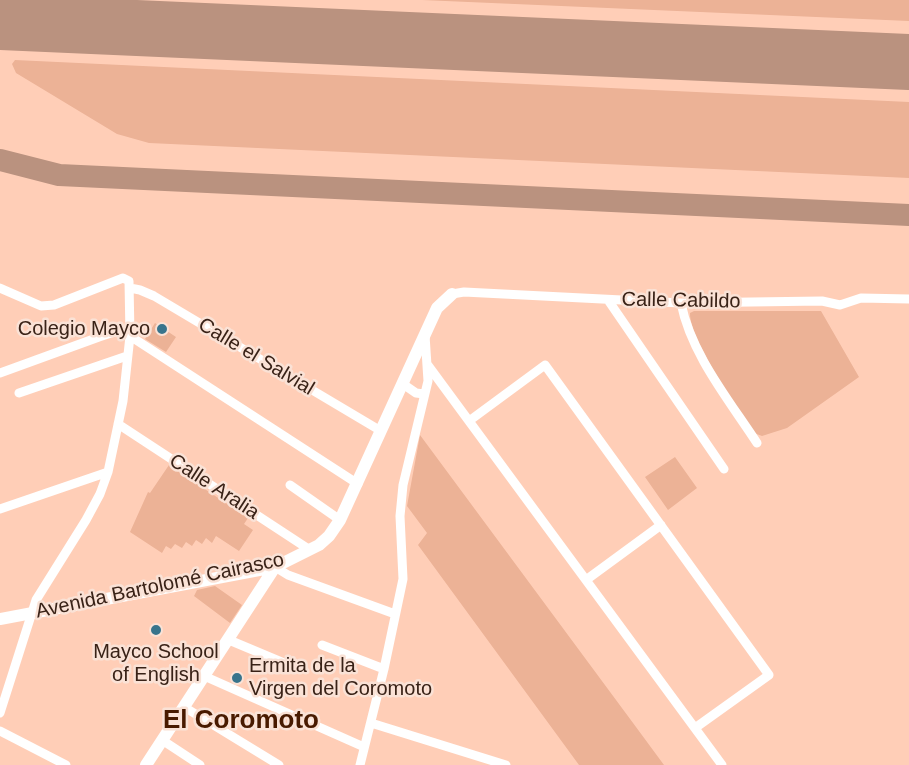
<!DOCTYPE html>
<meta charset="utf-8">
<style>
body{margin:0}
canvas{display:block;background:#ffceb7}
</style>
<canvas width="909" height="765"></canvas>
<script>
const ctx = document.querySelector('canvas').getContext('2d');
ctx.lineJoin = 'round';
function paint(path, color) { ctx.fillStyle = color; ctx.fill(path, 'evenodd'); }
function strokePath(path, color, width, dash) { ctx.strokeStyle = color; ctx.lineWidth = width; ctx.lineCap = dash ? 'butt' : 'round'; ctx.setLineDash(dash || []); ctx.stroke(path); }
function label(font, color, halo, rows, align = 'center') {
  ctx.font = font + ' Helvetica,sans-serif'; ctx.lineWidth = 5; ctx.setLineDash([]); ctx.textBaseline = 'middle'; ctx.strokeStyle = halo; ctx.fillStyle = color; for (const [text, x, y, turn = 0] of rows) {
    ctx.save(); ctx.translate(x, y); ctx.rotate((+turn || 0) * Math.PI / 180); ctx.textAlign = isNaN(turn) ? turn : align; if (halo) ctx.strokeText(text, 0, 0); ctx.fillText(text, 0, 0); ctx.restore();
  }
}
paint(new Path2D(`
 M422 0H909V21Z
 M15 60 909 102V178L149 143 117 134 16 73 12 64Z
 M694 311H821L859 377 787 428 762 436 754 433C738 408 689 339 690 313Z
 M155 323 176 337 166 352 145 339Z
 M420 435 636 727 664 765H579L418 545 427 533 407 506Z
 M675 457 697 488 668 510 645 477Z
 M169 465 248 518 244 524 253 530 239 551 216 536 212 543 206 538 202 544 196 540 192 546 186 542 182 548 175 544 171 549 166 546 162 553 130 532 148 492 150 493Z
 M215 586 242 605 230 623 194 596 197 590Z`), '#ecb296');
strokePath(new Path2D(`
 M0 160 59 175 909 215`), '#ba927f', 22);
strokePath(new Path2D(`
 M0 22 909 62`), '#ba927f', 56);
strokePath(new Path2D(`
 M0 288 41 306 54 305 123 278 129 281 130 336 123 401 108 472 100 494 86 520 36 600 0 713
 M130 288 140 290 154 296 381 431
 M452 294 464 292 681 303 822 301 840 305 861 298 909 299
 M608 300 724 469
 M681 303C691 354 729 400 757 443
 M130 336 358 484
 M427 364 722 765
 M0 373 99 337 114 332H130
 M403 384 416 393 424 394
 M19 393 127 356
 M469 421 545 365 769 675 695 728
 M118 424 310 550
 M290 485 340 520
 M0 509 108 472
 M275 567 288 575 395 614
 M586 580 661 525
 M229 640 291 666
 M322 645 384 669
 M204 676 364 747
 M184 707 279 765
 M371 723 506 765
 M0 731 66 765
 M162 740 200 765
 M360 765 384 669 403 579 400 516 403 485 428 381 425 335`), '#fff', 9);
strokePath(new Path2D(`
 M0 619 275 567 319 545 329 536 340 520 437 308 452 294
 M146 765 275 567`), '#fff', 12);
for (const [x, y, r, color] of [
 [162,329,6,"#38748c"],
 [156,630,6,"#38748c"],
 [237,678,6,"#38748c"]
]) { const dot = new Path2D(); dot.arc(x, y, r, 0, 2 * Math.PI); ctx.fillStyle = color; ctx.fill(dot); strokePath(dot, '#fae2d6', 2); }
label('20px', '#392217', '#fae2d6', [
 ["Calle Cabildo",681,301,1],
 ["Calle el Salvial",256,357,31],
 ["Calle Aralia",214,487,33],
 ["Avenida Bartolomé Cairasco",160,586,-12]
]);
label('20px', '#392217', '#fae2d6', [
 ["Colegio Mayco",150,329],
 ["Mayco School",156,652,"center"],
 ["of English",156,675,"center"],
 ["Ermita de la",249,666,"left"],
 ["Virgen del Coromoto",249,689,"left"]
], 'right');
label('bold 26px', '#481a00', '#fae2d6', [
 ["El Coromoto",241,721]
]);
</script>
